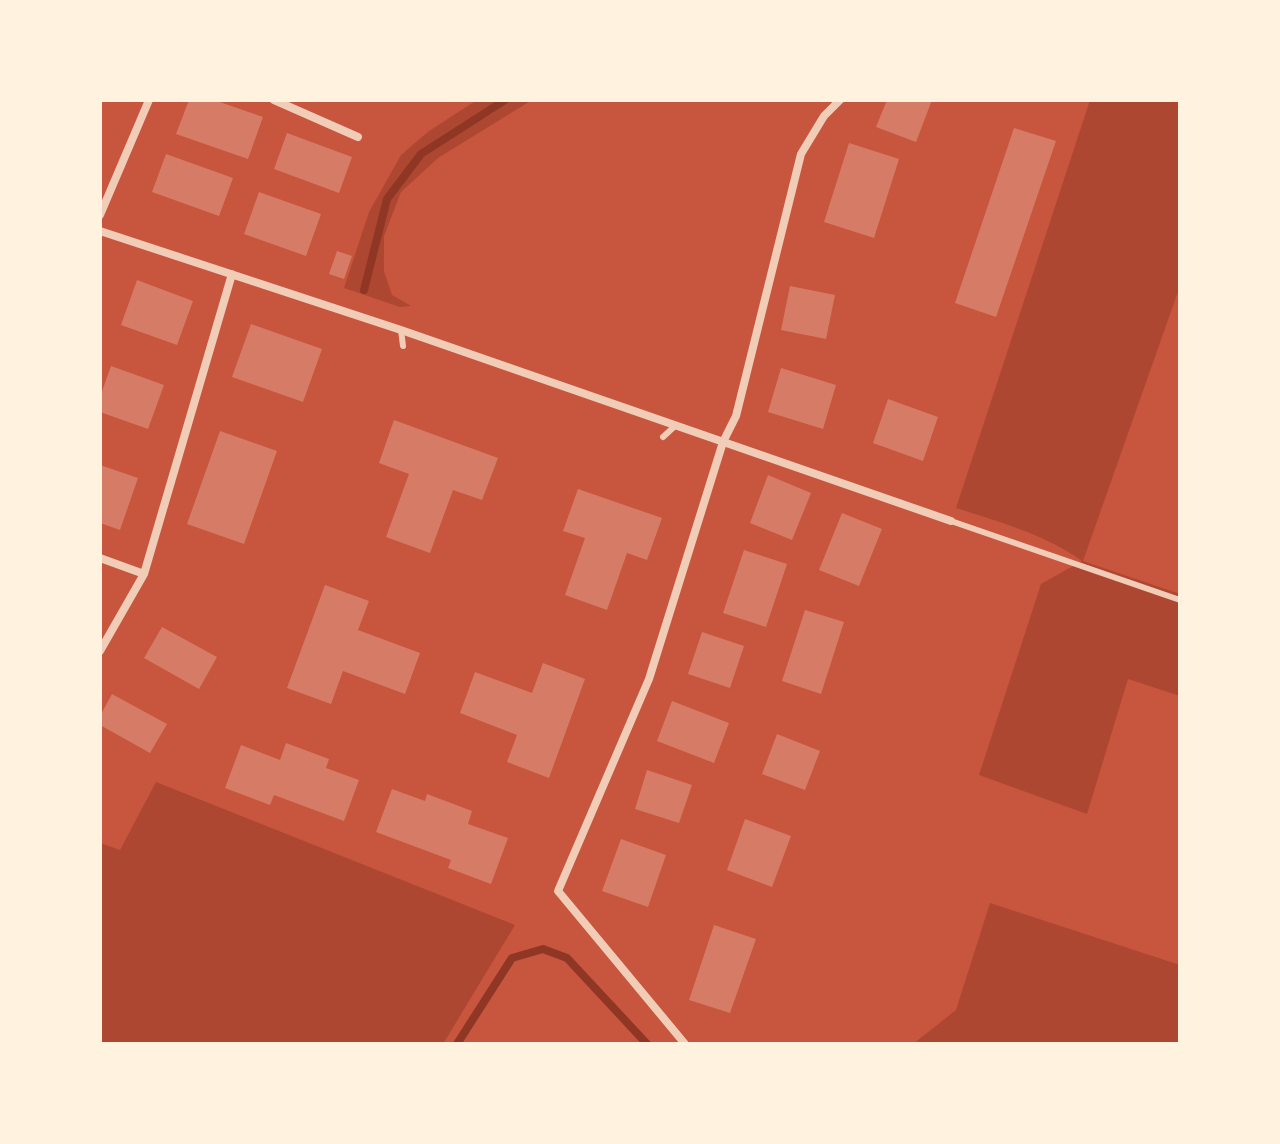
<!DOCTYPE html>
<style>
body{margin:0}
#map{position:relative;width:1280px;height:1144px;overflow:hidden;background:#c8553d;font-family:Karla,sans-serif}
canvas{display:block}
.frame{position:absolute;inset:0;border:102px solid #fff3e0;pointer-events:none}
</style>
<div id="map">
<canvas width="1280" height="1144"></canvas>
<div class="frame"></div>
</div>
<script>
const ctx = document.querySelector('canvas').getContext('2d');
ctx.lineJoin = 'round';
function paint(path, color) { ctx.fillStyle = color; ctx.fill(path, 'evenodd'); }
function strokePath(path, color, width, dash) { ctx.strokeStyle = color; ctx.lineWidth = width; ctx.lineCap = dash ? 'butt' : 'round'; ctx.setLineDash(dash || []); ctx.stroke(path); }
paint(new Path2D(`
 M477 100H532L438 158 401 192 384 236V271L392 295 411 306 400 307 344 288 369 212 401 155 429 131Z
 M1090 100H1180V286L1083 561 1180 594V696L1128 679 1087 814 979 775 1041 584 1082 561C1044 534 1000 522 956 508Z
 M156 782 515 925 443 1044H100V843L120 850Z
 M990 903 1180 965V1044H913L956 1010Z`), '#ae4732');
strokePath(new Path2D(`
 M364 290 387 199 421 154 505 100
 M457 1044 512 958 543 949 567 958 647 1044`), '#8f3625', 8);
paint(new Path2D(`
 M189 100H214L263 117 248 159 176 134Z
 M887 100H932L916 142 876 127Z
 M1014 128 1056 141 996 317 955 303Z
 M287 133 352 157 339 193 274 169Z
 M849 143 899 159 874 238 824 222Z
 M166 154 233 178 219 216 152 192Z
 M259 192 321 214 306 256 244 234Z
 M337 251 352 256 344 279 329 274Z
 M137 280 193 301 177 345 121 325Z
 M790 286 835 295 826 339 781 330Z
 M251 324 322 349 303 402 232 377Z
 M111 366 164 385 148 429 100 412V397Z
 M781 368 836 385 823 429 768 412Z
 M888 399 938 417 923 461 873 443Z
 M394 420 498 458 482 500 453 490 430 553 386 537 409 474 379 463Z
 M220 431 277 451 244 544 187 524Z
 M100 465 138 478 120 530 100 523Z
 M768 475 811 493 792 540 750 523Z
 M578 489 662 518 647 560 627 553 607 610 565 595 585 538 563 531Z
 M842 513 882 529 859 586 819 570Z
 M744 550 787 564 766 627 723 613Z
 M325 585 369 601 358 630 420 653 405 694 343 671 331 704 287 688Z
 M805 610 844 622 821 694 782 681Z
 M162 627 217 657 199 689 144 658Z
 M702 632 744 646 730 688 688 674Z
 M543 663 585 679 549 778 507 762 517 735 460 713 475 672 532 693Z
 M112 694 167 724 150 753 100 725V716Z
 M672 701 729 723 714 763 657 741Z
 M777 734 820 751 805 790 762 774Z
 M286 743 329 759 326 768 359 780 344 821 274 795 270 805 225 788 241 745 280 760Z
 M647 770 692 785 679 823 635 809Z
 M392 789 425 801 427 794 472 811 468 824 508 838 491 884 448 868 451 860 376 832Z
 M745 819 791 836 772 887 727 870Z
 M621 839 666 855 648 907 602 891Z
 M714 925 756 939 730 1013 689 1000Z`), '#d67c66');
strokePath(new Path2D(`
 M401 330 403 346
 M663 437 675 426
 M951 521 1180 600`), '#f1ccb7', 6);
strokePath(new Path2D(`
 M274 100 358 137
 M100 215 149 100
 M100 231 401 330 951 521
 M100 558 144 574
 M100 651 144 574 232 274
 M685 1044 558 891 649 679 723 442 736 416 801 154 824 116 840 100`), '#f1ccb7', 8);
</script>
